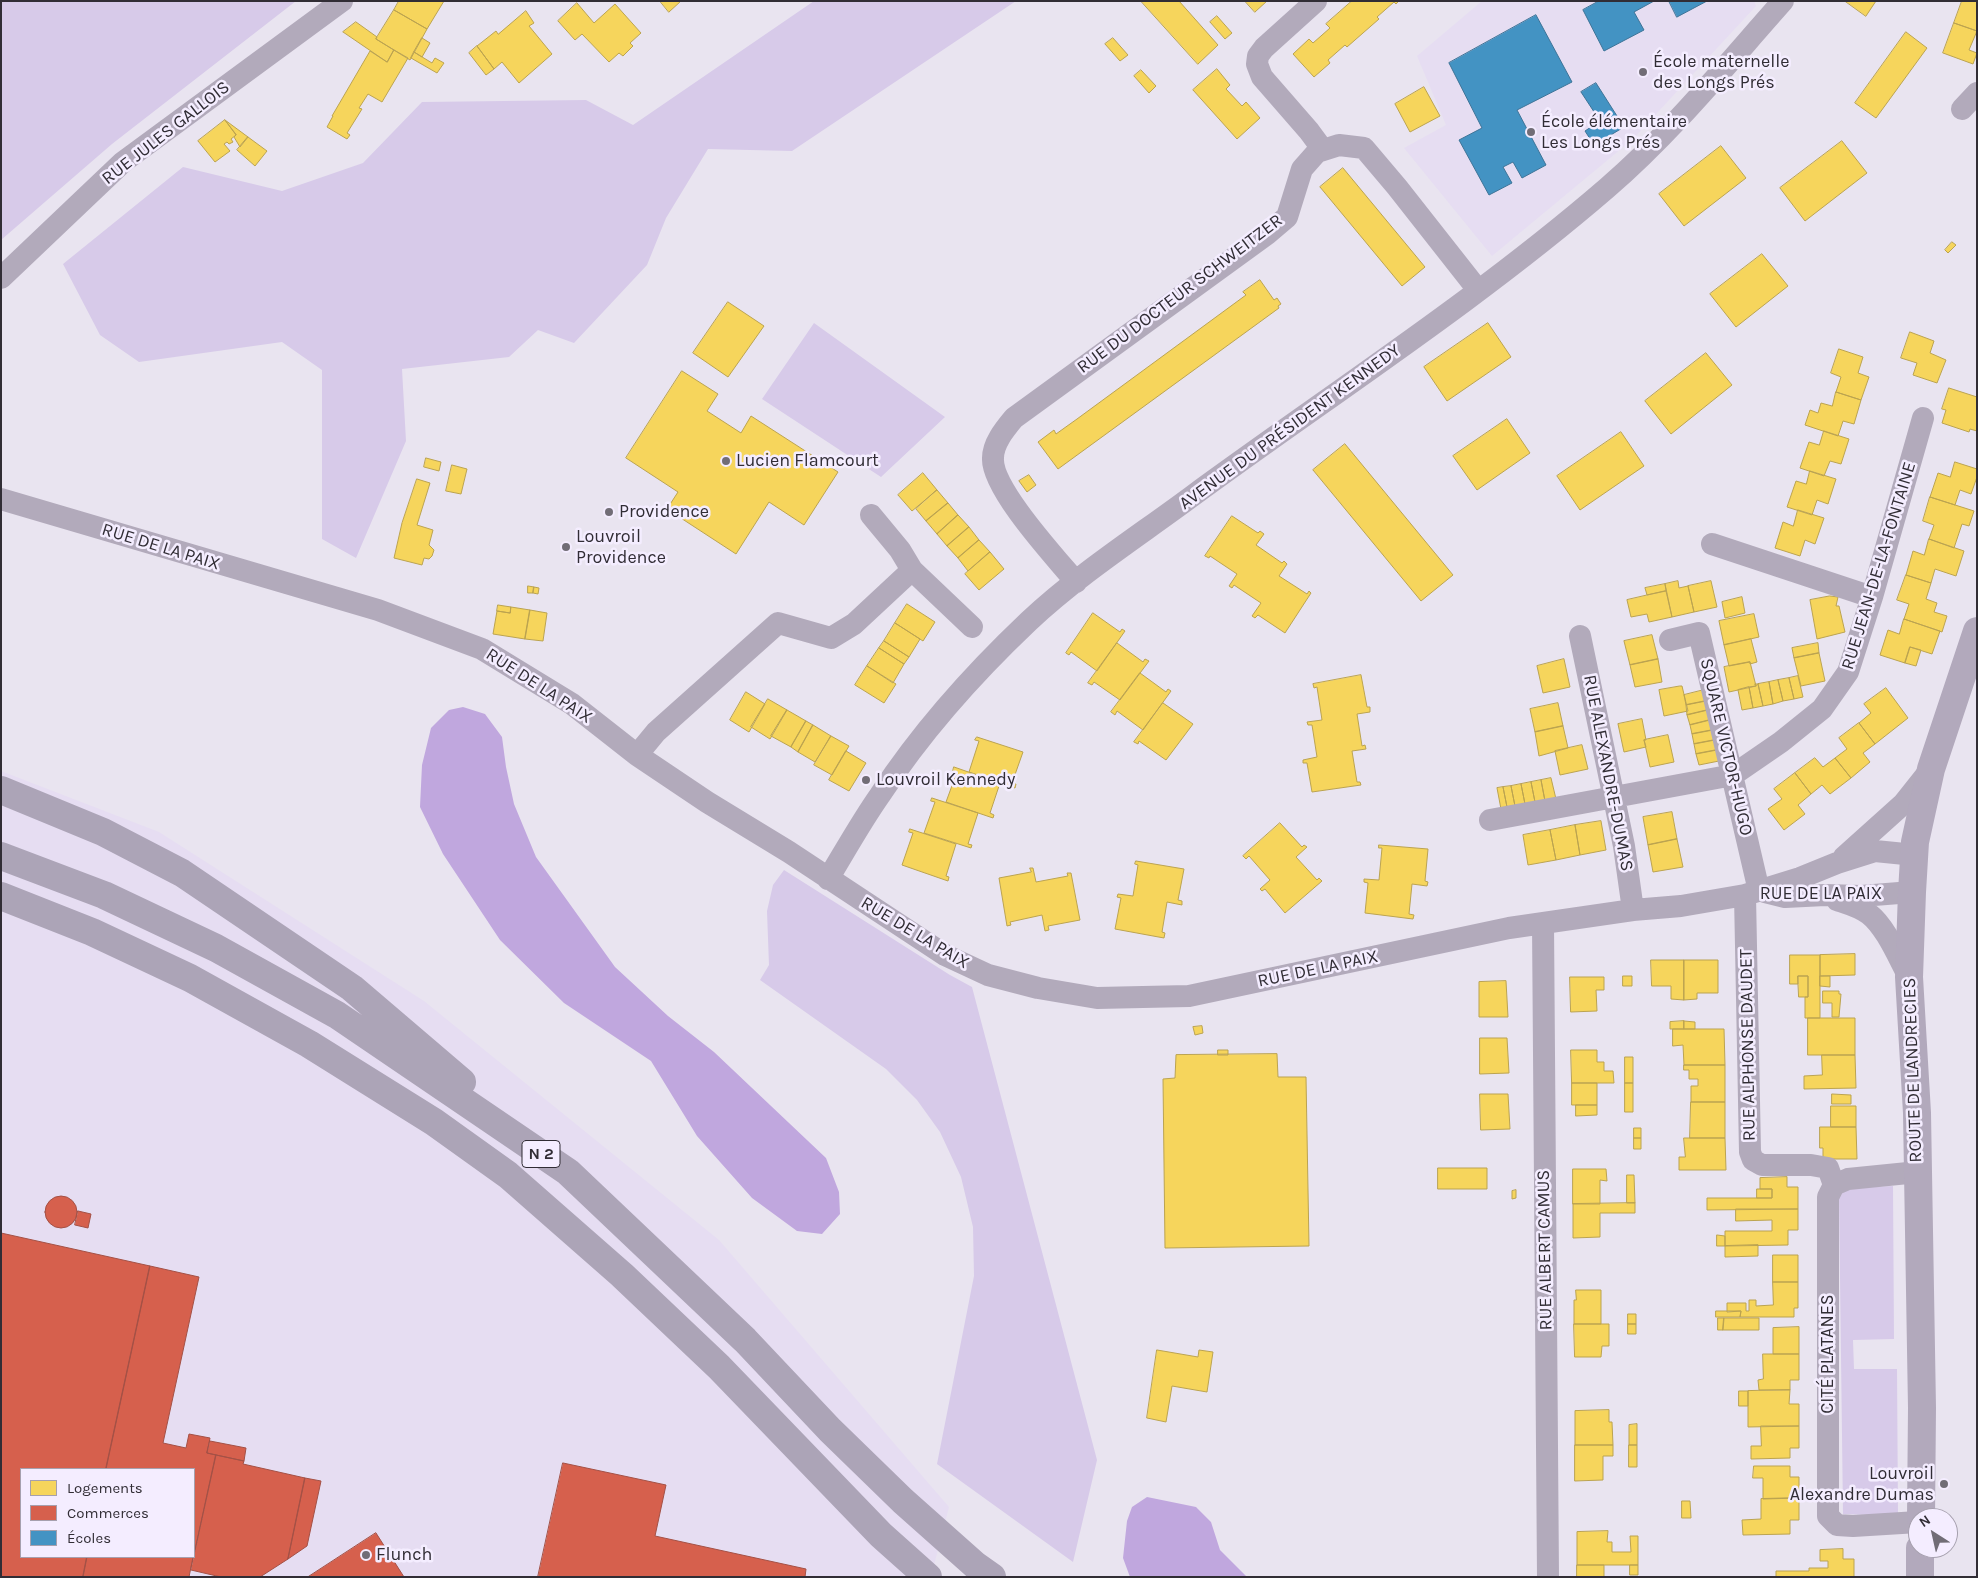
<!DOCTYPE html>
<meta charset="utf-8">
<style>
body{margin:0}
#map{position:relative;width:1978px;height:1578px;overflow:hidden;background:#e9e4f0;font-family:Karla,sans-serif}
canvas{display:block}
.frame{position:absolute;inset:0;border:2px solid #312d35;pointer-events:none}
.legend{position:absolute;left:20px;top:1468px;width:175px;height:90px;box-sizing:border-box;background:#f4edff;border:1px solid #a6a0ae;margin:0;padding:6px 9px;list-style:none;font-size:15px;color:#312d35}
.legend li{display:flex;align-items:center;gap:10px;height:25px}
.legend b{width:25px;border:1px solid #a6a0ae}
.north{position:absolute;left:1908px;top:1508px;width:50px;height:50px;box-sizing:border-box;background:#f4edff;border:1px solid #a6a0ae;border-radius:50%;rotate:325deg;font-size:14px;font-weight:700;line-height:20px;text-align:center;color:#312d35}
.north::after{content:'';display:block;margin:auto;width:18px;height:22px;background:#716d76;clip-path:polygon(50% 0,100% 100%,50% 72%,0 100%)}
</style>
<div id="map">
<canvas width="1978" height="1578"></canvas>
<div class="frame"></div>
<ul class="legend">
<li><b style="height:14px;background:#f6d55c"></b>Logements</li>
<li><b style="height:14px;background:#d6604d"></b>Commerces</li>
<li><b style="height:14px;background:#4393c3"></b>Écoles</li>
</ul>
<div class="north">N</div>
</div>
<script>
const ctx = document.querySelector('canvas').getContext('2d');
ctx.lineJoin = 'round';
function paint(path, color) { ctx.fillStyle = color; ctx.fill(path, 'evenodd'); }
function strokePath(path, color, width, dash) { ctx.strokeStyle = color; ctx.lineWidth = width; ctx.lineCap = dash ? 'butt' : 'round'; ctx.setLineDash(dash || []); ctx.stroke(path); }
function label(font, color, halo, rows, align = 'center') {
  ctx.font = font + ' Karla,sans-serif'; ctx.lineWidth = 5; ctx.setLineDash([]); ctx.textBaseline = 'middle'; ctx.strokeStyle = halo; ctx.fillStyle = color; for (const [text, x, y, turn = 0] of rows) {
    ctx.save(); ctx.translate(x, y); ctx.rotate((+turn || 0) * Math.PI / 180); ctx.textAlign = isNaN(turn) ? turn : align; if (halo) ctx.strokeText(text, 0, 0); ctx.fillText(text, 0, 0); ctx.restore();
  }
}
paint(new Path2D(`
 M1482 1H1754L1756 6 1633 139 1492 256 1404 148 1446 125 1417 56Z
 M1 771 159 832 424 1001 719 1240 949 1507 931 1577H1ZM21 1469H194V1557H21Z`), '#e6ddf2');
paint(new Path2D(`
 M1 1H296L112 144 1 240Z
 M814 1H1016L792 151 708 149 666 218 647 265 574 343 538 330 509 357 402 369 406 441 356 558 322 539V370L282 342 139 362 100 335 63 264 183 167 282 191 363 163 422 102 586 100 633 125Z
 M814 323 945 417 881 477 762 399Z
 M784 870 950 975 972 987 1097 1460 1073 1562 937 1464 974 1276 973 1227 961 1177 940 1132 917 1100 886 1069 760 980 769 965 767 911 773 885Z
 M1893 1186 1894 1339 1853 1340 1854 1369H1897L1898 1516 1843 1514 1839 1198 1845 1188Z`), '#d7cae9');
paint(new Path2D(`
 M463 707 485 714 502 737 506 767 514 804 536 857 615 967 668 1016 714 1052 826 1158 839 1192 840 1214 822 1234 797 1231 752 1198 697 1136 651 1061 564 1003 500 940 443 854 420 807 422 765 431 728 449 710Z
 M1147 1497 1196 1507 1211 1522 1220 1550 1247 1577H1130L1123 1558 1127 1521 1132 1507Z`), '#c0a7de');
const homes = new Path2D(`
 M399 1H444L427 29 394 10Z
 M660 1H681L669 12Z
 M1141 1H1179L1218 45 1198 64Z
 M1245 1H1267L1255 12Z
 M1352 1H1399L1396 4 1394 2 1377 17 1379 19 1347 47 1345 45 1328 60 1330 63 1314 77 1293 54 1309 39 1313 43 1330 28 1326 24Z
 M1845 1H1876L1866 16Z
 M1962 1H1977V31L1954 23Z
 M577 3 594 23 615 4 641 33 630 43 633 46 623 56 619 53 609 62 582 34 575 40 558 21Z
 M394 10 427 29 410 60 376 39Z
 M526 11 534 23 529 26 552 54 519 83 502 62 494 69 477 46 496 31 498 34Z
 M1217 16 1232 33 1225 39 1210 22Z
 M356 22 377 37 376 39 394 50 387 62 343 32Z
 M1954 23 1977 31 1969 50 1977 53 1973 64 1943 53Z
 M1906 32 1927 48 1876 118 1855 103Z
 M422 38 430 43 422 57 414 52Z
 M1113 38 1128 55 1120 61 1105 44Z
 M477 46 494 69 486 75 469 53Z
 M394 50 408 58 382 102 368 94 359 108 362 109 347 133 350 135 347 139 327 127 333 116H332L370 51 387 62Z
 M414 52 432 63 435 58 444 63 437 73 411 58Z
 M1217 69 1230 85 1226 89 1242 106 1246 102 1260 118 1237 139 1193 90Z
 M1141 70 1156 86 1149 93 1134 76Z
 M1424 87 1440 116 1410 132 1395 104Z
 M225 120 236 135 231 139 233 142 229 144 227 142 224 144 230 151 215 162 198 141Z
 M225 120 248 137 240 147 234 137 236 135Z
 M248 137 267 151 255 166 237 150Z
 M1842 141 1867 173 1805 221 1780 188Z
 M1721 146 1746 178 1684 226 1659 194Z
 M1343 168 1425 267 1402 286 1320 187Z
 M1952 242 1956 245 1948 253 1945 250Z
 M1762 254 1788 286 1736 327 1710 294Z
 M1260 280 1274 300 1277 298 1281 304 1278 306 1279 308 1058 469 1038 442 1054 430 1056 434 1077 419 1246 295 1243 292Z
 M728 302 764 326 728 377 693 353Z
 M1488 323 1511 357 1447 401 1424 367Z
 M1910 332 1934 341 1930 353 1946 360 1937 383 1913 375 1917 363 1901 358Z
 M1839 349 1863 357 1858 373 1869 377 1861 400 1836 392 1841 377 1831 373Z
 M1706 353 1732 385 1671 434 1645 401Z
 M682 371 718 394 707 411 741 433 751 416 838 472 804 525 769 502 736 554 667 509 678 492 626 458Z
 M1949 388 1977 397V431L1970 429 1969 432 1942 423 1946 410 1942 409Z
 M1836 392 1861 400 1854 424 1843 421 1838 436 1805 425 1810 410 1818 413 1821 403 1832 406Z
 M1507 419 1530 453 1477 490 1453 456Z
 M1824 431 1849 439 1841 464 1830 461 1824 476 1800 468 1809 442 1819 445Z
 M1621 432 1644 466 1580 510 1557 476Z
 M1345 444 1453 575 1421 601 1313 470Z
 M426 458 441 462 439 471 424 467Z
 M1955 462 1977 469V477L1971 494 1960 490 1955 505 1930 497 1938 473 1950 477Z
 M452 465 467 469 461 494 446 491Z
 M1810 471 1836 479 1828 504 1817 500 1812 515 1787 507 1796 481 1806 484Z
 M923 473 937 490 912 511 898 495Z
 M1029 475 1036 485 1027 492 1019 481Z
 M417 479 430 483 417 525 433 530 429 545 434 550 432 556 429 559 424 558 422 565 394 558 402 523Z
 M937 490 948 503 926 521 916 509Z
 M1930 497 1974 511 1969 526 1962 524 1954 548 1929 539 1934 525 1923 521Z
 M948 503 958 515 937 534 926 521Z
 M1798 510 1824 518 1815 544 1805 540 1800 556 1775 548 1783 522 1793 526Z
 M958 515 969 527 947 546 937 534Z
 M1232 516 1258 533 1260 531 1264 534 1256 545 1282 563 1284 561 1287 564 1279 576 1307 594 1309 591 1311 593 1285 633 1258 615 1255 618 1252 616 1261 603 1234 585 1232 588 1229 586 1237 574 1210 556 1209 558 1205 556Z
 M969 527 979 540 958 558 947 546Z
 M1929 539 1964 551 1956 576 1935 569 1931 583 1906 575 1913 551 1924 555Z
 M979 540 990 552 968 571 958 558Z
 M990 552 1004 569 979 590 965 574Z
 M1906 575 1931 583 1926 599 1937 603 1934 612 1947 616 1942 632 1904 619 1909 604 1897 600Z
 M1678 581 1679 588 1688 586 1694 612 1672 617 1665 584Z
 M1711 581 1717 607 1694 612 1688 586Z
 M1665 584 1666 591 1647 595 1645 588Z
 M528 586 534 587 533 593H528Z
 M534 587 539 588 538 594 533 593Z
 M1666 591 1672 617 1649 622 1647 614 1631 617 1627 600Z
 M1830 596 1838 597 1836 606H1839L1845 632 1817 639 1810 600Z
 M1742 597 1745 613 1725 618 1722 602Z
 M907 604 935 622 923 641 895 623Z
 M498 605 511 607 510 613 497 611Z
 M511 607 530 610 525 639 493 634 497 611 510 613Z
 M530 610 547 613 543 641 525 639Z
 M1093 613 1120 632 1122 629 1125 631 1097 671 1071 652 1069 655 1066 653Z
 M1754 614 1759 637 1724 645 1719 621Z
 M1904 619 1940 631 1932 654 1910 647 1905 663 1880 655 1888 630 1899 634Z
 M895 623 920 639 909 657 884 641Z
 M1652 635 1658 659 1630 665 1624 641Z
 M1751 639 1757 662 1750 664V662L1729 666 1724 645Z
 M884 641 909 657 904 664 879 648Z
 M1117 643 1143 662 1145 659 1149 661 1120 700 1094 682 1092 685 1088 683Z
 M1818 643 1819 653 1794 658 1792 648Z
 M1910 647 1921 650 1916 666 1905 663Z
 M879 648 904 664 893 683 867 666Z
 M1819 653 1825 681 1801 686 1794 658Z
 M1564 659 1570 687 1543 693 1537 666Z
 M1658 659 1662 682 1635 687 1630 665Z
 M1750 662 1756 686 1729 692 1724 667Z
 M867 666 896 684 884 703 855 685Z
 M1140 673 1166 692 1168 689 1171 691 1143 730 1117 711 1115 715 1111 712Z
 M1361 675 1367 707H1370V712L1357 714 1362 746 1365 745 1366 749 1352 751 1357 782H1360L1361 785 1312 792 1307 763H1303V760L1317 757 1312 725H1308L1307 722 1322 720 1317 687 1314 688 1313 684Z
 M1798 676 1803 697 1794 699 1789 678Z
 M1789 678 1794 699 1783 701 1778 680Z
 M1778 680 1783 701 1773 704 1769 682Z
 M1769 682 1773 704 1763 706 1758 684Z
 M1755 684H1758L1763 706 1753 708 1749 687 1756 686Z
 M1680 686H1682L1688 711 1664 716 1659 690Z
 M1749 687 1753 708 1742 710 1738 690Z
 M1886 688 1908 718 1875 744 1859 723 1871 713 1864 704Z
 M1704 690 1706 701 1686 705 1684 695Z
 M746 692 765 704 749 732 730 720Z
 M768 699 787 710 770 739 751 727Z
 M1706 701 1708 710 1687 715 1686 705Z
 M1163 703 1193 724 1166 760 1139 741 1138 744 1134 742Z
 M1558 703 1563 726 1535 732 1530 709Z
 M787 710 806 721 791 747 771 736Z
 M1708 710 1710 720 1690 725 1687 715Z
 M1642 719 1646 740H1644L1646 747 1624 752 1618 724Z
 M1710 720 1713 730 1692 734 1690 725Z
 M806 721 813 725 798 752 791 747Z
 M1859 723 1875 744 1863 753 1870 762 1851 778 1835 758 1847 749 1839 738Z
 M813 725 831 736 815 762 798 752Z
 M1563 726 1568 748 1539 756 1535 732Z
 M1713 730 1715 740 1694 744 1692 734Z
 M1668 735 1674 762 1650 767 1644 740Z
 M831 736 849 746 832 775 814 765Z
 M977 737 1023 752 1012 783 1016 784 1015 788 969 772 979 741 975 740Z
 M1715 740 1717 750 1696 754 1694 744Z
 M1582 745 1588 769 1560 775 1555 751Z
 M1717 750 1719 761 1699 765 1696 754Z
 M846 751 866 763 849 791 829 780Z
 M1815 758 1823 767 1835 758 1851 778 1830 794 1822 785 1811 794 1795 773Z
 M954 767 1000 783 990 813 994 815 993 818 946 802 957 772 953 771Z
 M1795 773 1811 794 1798 805 1805 814 1784 830 1768 809 1782 799 1774 789Z
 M1551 778 1556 799 1545 801 1541 780Z
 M1541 780 1545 801 1535 802 1531 782Z
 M1531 782 1535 802 1525 804 1521 784Z
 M1521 784 1525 804 1515 806 1511 786Z
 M1511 786 1515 806 1507 807 1503 787Z
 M1503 787 1507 807 1501 809 1497 788Z
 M932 798 978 813 968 844 972 845 971 848 924 833 935 802 931 801Z
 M1672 812 1677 839 1648 845 1643 817Z
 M1601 821 1606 850 1580 855 1575 825Z
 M1280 823 1302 847 1304 845 1307 847 1296 857 1317 880 1319 878 1322 881 1285 913 1265 889 1262 891 1260 889 1270 880 1249 856 1246 859 1243 856Z
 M1575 825 1580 855 1556 860 1550 830Z
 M910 829 956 844 946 876 949 877 948 881 902 865 913 833 909 832Z
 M1550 830 1556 860 1528 865 1523 835Z
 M1677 839 1683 867 1653 872 1648 845Z
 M1379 845 1428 849 1425 881 1428 882 1427 886 1412 884 1409 914 1414 915 1413 919 1365 913 1368 883 1364 882V879L1379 880 1382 848H1379Z
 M1136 861 1184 869 1178 900 1182 901V905L1167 902 1162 932 1165 933 1164 938 1115 929 1121 898 1117 897 1118 894 1133 896 1138 865 1135 864Z
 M1030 868H1033L1036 882 1068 876 1067 873H1071L1080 920 1048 926 1049 930 1045 931 1042 915 1010 922 1011 925 1007 926 999 878 1031 872Z
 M1855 954V975L1820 976V955Z
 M1790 955H1820V1018H1805V997H1808V976H1798V984H1790Z
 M1651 960H1684V1000L1671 999V986H1652Z
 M1684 960H1718V993H1697V999L1684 1000Z
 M1623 976H1632V986H1623Z
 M1798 976H1808V997H1799Z
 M1820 976H1830V987L1820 986Z
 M1570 977H1604V990H1596L1597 1011 1571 1012Z
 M1506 981 1508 1017H1479V982Z
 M1823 991H1839V994H1841L1839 1017H1832V1003H1823Z
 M1808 1018H1855V1055H1808Z
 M1684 1021V1029H1670V1022Z
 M1684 1021 1695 1022V1029H1684Z
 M1202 1026 1203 1033 1195 1035 1193 1027Z
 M1673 1029H1724L1725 1065H1684L1683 1045 1673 1046Z
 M1480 1038H1507L1509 1073 1480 1074Z
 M1218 1050H1228V1055H1218Z
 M1571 1050H1597V1062H1604V1071H1613L1614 1083H1572Z
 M1277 1054 1278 1077H1306L1309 1246 1165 1248 1163 1079 1175 1078 1176 1055Z
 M1822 1055H1855L1856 1088 1804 1089V1076L1822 1075Z
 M1625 1057H1633V1083H1625Z
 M1684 1065H1725V1102H1691V1086H1698V1079H1689V1070H1684Z
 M1572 1083H1597V1105H1572Z
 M1625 1083H1633V1112H1625Z
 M1480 1094H1508L1510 1129 1481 1130Z
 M1832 1094 1851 1095V1104H1832Z
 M1691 1102H1725V1138H1690Z
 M1576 1105H1597V1115L1576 1116Z
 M1831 1106H1856V1127H1831Z
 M1820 1127H1856L1857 1159H1823V1148H1820Z
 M1634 1128H1641V1138H1634Z
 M1634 1138H1641V1149H1634Z
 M1684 1138H1725L1726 1170H1679V1157H1685Z
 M1438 1168H1487V1189H1438Z
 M1573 1169H1606L1607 1181 1600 1180V1204H1573Z
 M1627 1175H1634L1635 1203H1627Z
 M1787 1177V1187H1798V1209L1707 1210V1198H1772V1189H1760V1178Z
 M1757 1189H1772V1198H1757Z
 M1516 1190V1198L1512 1199V1191Z
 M1635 1203V1213H1600V1237L1573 1238V1204Z
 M1736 1209H1798V1230H1788V1245L1725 1246V1231H1772V1220L1736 1221Z
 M1717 1235 1725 1236V1246H1717Z
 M1758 1245V1256L1725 1257V1246Z
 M1773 1255H1798V1282H1773Z
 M1773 1282H1798V1308H1794V1317H1740L1741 1311 1727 1312V1303H1746V1311H1749V1300H1756V1306L1773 1305Z
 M1576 1290H1601V1324H1574V1300H1576Z
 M1716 1311H1741L1740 1317H1716Z
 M1628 1314H1636V1324H1628Z
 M1718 1318H1724L1723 1330H1718Z
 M1724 1318H1759V1330H1723Z
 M1574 1324H1609V1346H1602L1601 1357H1575Z
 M1628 1324H1636V1334H1628Z
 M1799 1327V1354H1773V1328Z
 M1157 1350 1198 1357 1199 1350 1213 1352 1207 1392 1172 1386 1166 1422 1147 1418Z
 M1763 1354H1799V1380H1790V1390H1759L1758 1380 1763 1379Z
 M1790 1390 1789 1404H1799V1426L1748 1427V1391Z
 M1739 1391H1748V1406H1739Z
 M1609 1410V1422H1612L1613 1445H1575V1411Z
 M1637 1424V1445H1629V1425Z
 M1761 1426H1799V1448H1790V1458L1751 1459V1446H1761Z
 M1575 1445H1613V1456H1603V1480L1575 1481Z
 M1629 1445H1637V1467H1629Z
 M1754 1466H1790V1477H1799V1498L1763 1499V1478H1753Z
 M1799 1498V1520H1790V1534L1743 1535 1742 1520 1761 1519V1499Z
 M1682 1501H1690L1691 1518H1682Z
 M1608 1531 1607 1542H1612V1552H1631L1630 1536H1638V1565H1577V1532Z
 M1843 1549V1559H1854V1577H1776V1571H1809V1568H1828V1561H1820V1550Z
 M1577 1565H1604V1577H1577Z
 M1630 1565H1638V1575H1630Z`);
paint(homes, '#f6d55c');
strokePath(homes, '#bba350', 1);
const shops = new Path2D(`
 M45 1212a16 16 0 1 1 32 0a16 16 0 1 1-32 0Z
 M78 1211 91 1214 88 1228 75 1225Z
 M1 1233 150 1266 106 1469H21V1557H87L83 1577H1Z
 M150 1266 199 1277 163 1443 186 1448 189 1434 210 1438 207 1453 216 1455 194 1555V1469H106Z
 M210 1441 246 1448 244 1461 207 1453Z
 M216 1455 244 1461 243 1464 305 1478 288 1559 260 1577H221L191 1570Z
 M563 1463 666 1485 655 1536 806 1569 805 1577H538Z
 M305 1478 321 1481 307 1546 288 1559Z
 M376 1533 404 1577H308Z
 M87 1557H193L189 1577H83Z`);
paint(shops, '#d6604d');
strokePath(shops, '#a45146', 1);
const schools = new Path2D(`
 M1599 1H1654L1634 12 1644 30 1604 51 1583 10Z
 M1669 1H1707L1677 17Z
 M1536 15 1572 82 1517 110 1546 165 1522 178 1513 162 1503 167 1512 183 1489 195 1459 140 1482 128 1449 63Z
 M1596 83 1624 127 1594 145 1585 131 1600 121 1581 92Z`);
paint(schools, '#4393c3');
strokePath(schools, '#3e7498', 1);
strokePath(new Path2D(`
 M1316 1 1264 48 1258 56 1257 64 1262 77 1309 131 1323 150
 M1962 109 1977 93
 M1 278 123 162 342 1
 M1 499 378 610 482 649 572 704 637 755 707 802 789 852 945 955 988 975 1038 988 1097 998 1189 996 1509 928 1633 910 1681 906 1745 895 1800 878 1837 863 1875 851 1915 855
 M871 515 900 550 912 570 972 627
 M1712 544 1872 597
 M1076 582C1056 558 991 488 993 458 993 443 1005 429 1014 418L1267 234 1287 217 1302 169 1317 152 1339 145 1364 148 1397 187 1478 290
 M1580 636 1624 846 1633 910
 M1670 640 1699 633 1759 891
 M637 755 656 732 778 623 831 638 854 624 912 570
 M1490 820 1733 775 1781 742 1822 709 1848 672 1872 597 1923 418
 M1844 857 1903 804 1930 770
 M828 879C845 851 861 822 880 795 922 731 973 674 1029 621 1078 575 1137 537 1191 497 1330 395 1476 301 1607 188 1672 132 1726 65 1783 1
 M1765 892 1785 897 1825 895 1861 896 1912 892
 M1745 895 1750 1152 1753 1160 1762 1165H1811L1828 1168 1834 1185
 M1837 900C1849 904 1860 907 1869 914 1886 927 1899 959 1909 977
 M1543 923 1548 1577
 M1918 1172 1848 1179 1834 1185 1828 1197V1516L1837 1525 1853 1526 1918 1522`), '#b2aabb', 22);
strokePath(new Path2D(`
 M1921 1518 1922 1408 1917 1113 1909 977 1912 892 1915 842 1931 769 1977 631
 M1920 1577V1548`), '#b2a9bc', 28);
strokePath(new Path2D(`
 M1 790 103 832 182 873 352 988 462 1082
 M1 856 104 895 216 948 337 1015 568 1172 745 1340 830 1430 903 1501 975 1565 992 1577
 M1 896 92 932 190 978 309 1044 434 1122 508 1175 622 1275 719 1367 881 1535 928 1577`), '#aca4b7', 28);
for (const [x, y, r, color] of [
 [1643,72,5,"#716d76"],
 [1531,132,5,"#716d76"],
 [726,461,5,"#716d76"],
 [609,512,5,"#716d76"],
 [566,547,5,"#716d76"],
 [866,780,5,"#716d76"],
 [1944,1484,5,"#716d76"],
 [366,1555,5,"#716d76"]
]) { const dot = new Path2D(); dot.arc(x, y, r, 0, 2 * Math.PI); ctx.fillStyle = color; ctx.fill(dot); strokePath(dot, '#f4edff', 2); }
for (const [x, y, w] of [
 [541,1154,38]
]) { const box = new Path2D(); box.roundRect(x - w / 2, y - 13.5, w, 27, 4); ctx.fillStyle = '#f4edff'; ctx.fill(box); strokePath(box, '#312d35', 1); }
label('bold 16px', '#312d35', null, [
 ["N 2",541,1154]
]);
label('18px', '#312d35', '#f4edff', [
 ["École maternelle",1653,62],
 ["des Longs Prés",1653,83],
 ["École élémentaire",1541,122],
 ["Les Longs Prés",1541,143],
 ["Lucien Flamcourt",736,461],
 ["Providence",619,512],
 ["Louvroil",576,537],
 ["Providence",576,558],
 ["Louvroil Kennedy",876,780],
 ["Louvroil",1934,1474,"right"],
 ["Alexandre Dumas",1934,1495,"right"],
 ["Flunch",376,1555]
], 'left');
label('18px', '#312d35', '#f4edff', [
 ["RUE JULES GALLOIS",166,133,-38],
 ["RUE DU DOCTEUR SCHWEITZER",1180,294,-37],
 ["AVENUE DU PRÉSIDENT KENNEDY",1290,427,-36],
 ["RUE DE LA PAIX",161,547,17],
 ["RUE JEAN-DE-LA-FONTAINE",1879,566,-73],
 ["RUE DE LA PAIX",539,686,33],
 ["SQUARE VICTOR-HUGO",1726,747,77],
 ["RUE ALEXANDRE-DUMAS",1608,773,79],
 ["RUE DE LA PAIX",1821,894],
 ["RUE DE LA PAIX",915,933,31],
 ["RUE DE LA PAIX",1318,969,-12],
 ["RUE ALPHONSE DAUDET",1748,1045,-91],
 ["ROUTE DE LANDRECIES",1913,1070,-92],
 ["RUE ALBERT CAMUS",1545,1250,-91],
 ["CITÉ PLATANES",1828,1354,-90]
]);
</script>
